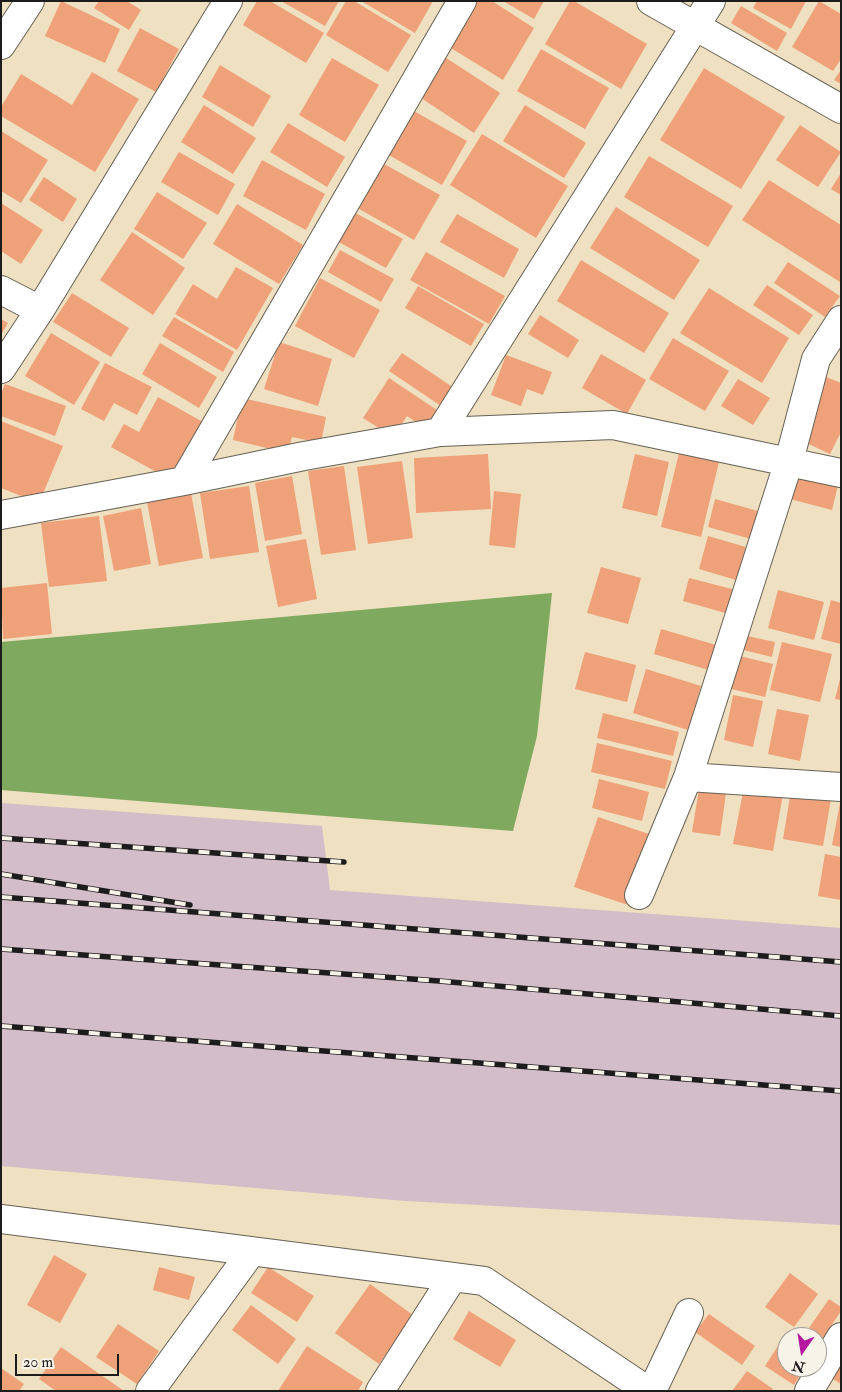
<!DOCTYPE html>
<style>
body{margin:0}
#map{position:relative;width:842px;height:1392px;overflow:hidden;background:#eee0c0;font-family:"IM FELL Double Pica",serif}
canvas{display:block}
.frame{position:absolute;inset:0;border:2px solid #1c1c1c;pointer-events:none}
.north{position:absolute;left:777px;top:1327px;width:50px;height:50px;box-sizing:border-box;background:#f7f3e8;border:1px solid #9f9d96;border-radius:50%;rotate:193deg;font-size:14px;font-weight:700;line-height:20px;text-align:center;color:#1c1c1c}
.north::after{content:'';display:block;margin:auto;width:18px;height:22px;background:#b5179e;clip-path:polygon(50% 0,100% 100%,50% 72%,0 100%)}
.scale{position:absolute;left:15px;top:1354px;width:104px;height:22px;box-sizing:border-box;border:2px solid #1c1c1c;border-top:0;padding-left:6px;font-size:15px;line-height:18px;white-space:nowrap;color:#1c1c1c;-webkit-text-stroke:4px #f7f3e8;paint-order:stroke}
</style>
<div id="map">
<canvas width="842" height="1392"></canvas>
<div class="frame"></div>
<div class="north">N</div>
<div class="scale">20 m</div>
</div>
<script>
const ctx = document.querySelector('canvas').getContext('2d');
ctx.lineJoin = 'round';
function paint(path, color) { ctx.fillStyle = color; ctx.fill(path, 'evenodd'); }
function strokePath(path, color, width, dash) { ctx.strokeStyle = color; ctx.lineWidth = width; ctx.lineCap = dash ? 'butt' : 'round'; ctx.setLineDash(dash || []); ctx.stroke(path); }
paint(new Path2D(`
 M1 803 322 826 330 890 841 928V1225L406 1201 1 1166Z`), '#d2bdc8');
paint(new Path2D(`
 M552 593 537 736 513 831 1 790V642Z`), '#80a960');
paint(new Path2D(`
 M61 1 120 29 105 63 45 36Z
 M99 1H127L141 10 129 30 94 8Z
 M257 1H270L324 33 306 63 243 25Z
 M281 1H339L325 26Z
 M346 1H354L411 35 388 72 326 35Z
 M361 1H433L415 33Z
 M466 1H492L534 28 503 80 441 42Z
 M503 1H544L534 19Z
 M570 1H574L647 44 621 89 545 44Z
 M757 1H806L791 29 753 8Z
 M819 1 841 14V59L833 71 792 47Z
 M741 6 787 33 777 51 731 23Z
 M140 28 179 49 156 92 117 71Z
 M541 49 609 88 585 129 517 91Z
 M437 52 500 93 474 133 412 92Z
 M332 58 379 85 345 142 299 115Z
 M220 65 271 96 253 127 202 97Z
 M704 68 785 117 741 189 660 140Z
 M841 70V84L834 80Z
 M92 72 139 99 95 172 1 116V107L21 74 72 105Z
 M204 105 256 138 233 174 181 142Z
 M525 105 586 143 564 178 503 141Z
 M412 110 467 141 442 185 387 154Z
 M288 123 345 157 327 187 270 152Z
 M800 125 841 152 818 187 776 160Z
 M1 131 48 160 21 203 1 191Z
 M482 134 568 186 536 238 450 185Z
 M179 152 235 184 218 215 161 182Z
 M649 156 733 206 708 247 624 197Z
 M262 160 325 194 306 230 243 196Z
 M377 160 440 195 414 240 352 205Z
 M841 173V195L831 189Z
 M44 177 77 199 63 222 29 200Z
 M769 180 841 225 840 282 742 220Z
 M157 192 207 223 183 259 134 229Z
 M1 203 43 230 21 264 1 251Z
 M237 204 303 245 279 284 213 244Z
 M616 207 700 260 674 300 590 248Z
 M352 211 403 239 386 268 335 240Z
 M457 214 519 249 504 278 440 242Z
 M132 232 185 268 153 315 100 280Z
 M340 250 394 279 381 302 328 272Z
 M426 252 505 296 489 324 410 280Z
 M581 260 669 313 644 353 557 301Z
 M788 262 840 296 825 317 774 283Z
 M236 267 273 288 237 350 175 314 193 284 217 299Z
 M320 278 380 310 354 358 295 326Z
 M767 285 813 315 799 335 753 305Z
 M418 286 484 324 471 346 405 308Z
 M709 288 789 338 762 383 680 333Z
 M72 293 129 328 111 357 53 322Z
 M540 315 579 340 568 358 528 334Z
 M174 317 234 352 223 372 162 336Z
 M1 319 8 323 1 335Z
 M51 333 100 362 74 405 25 376Z
 M673 338 729 371 705 411 649 379Z
 M279 342 332 359 318 406 264 389Z
 M160 343 217 377 199 408 142 374Z
 M402 353 457 390 444 408 389 371Z
 M601 354 646 380 627 414 582 388Z
 M506 355 552 372 543 395 527 389 521 406 491 395Z
 M105 363 152 387 137 415 114 403 104 421 81 409Z
 M826 377 841 383V432L830 454 796 438Z
 M389 378 440 412 428 430 407 416 393 437 363 418Z
 M738 379 770 398 753 425 721 406Z
 M5 384 66 406 55 436 1 416V394Z
 M158 397 203 422 171 480 111 447 124 424 139 432Z
 M242 398 326 417 321 443 292 437 288 453 233 440Z
 M1 421 63 446 39 503 1 488Z
 M679 453 719 462 701 537 661 527Z
 M488 454 491 509 416 513 414 458Z
 M635 454 669 462 657 516 622 508Z
 M402 461 413 538 368 544 357 467Z
 M344 466 356 550 321 555 308 471Z
 M798 467 840 477 832 510 790 499Z
 M292 476 302 534 265 541 255 483Z
 M249 486 259 552 210 559 200 493Z
 M494 491 521 494 515 548 489 545Z
 M191 493 203 558 159 566 147 502Z
 M715 499 758 511 751 539 708 527Z
 M141 508 151 564 114 571 103 516Z
 M99 516 107 581 49 587 41 523Z
 M708 536 746 547 736 580 699 569Z
 M306 539 317 599 278 607 266 546Z
 M601 567 641 578 628 624 587 613Z
 M689 578 736 590 729 614 683 601Z
 M47 583 52 634 3 639 1 588Z
 M778 590 824 602 814 640 768 628Z
 M831 600 841 603V644L821 639Z
 M661 629 716 645 709 670 654 654Z
 M738 634 775 642 772 657 735 648Z
 M782 642 832 654 820 702 770 690Z
 M585 652 636 665 627 702 575 689Z
 M731 654 773 664 765 697 723 687Z
 M646 669 701 686 688 730 633 713Z
 M840 679H841V700L835 699Z
 M733 695 763 701 753 747 724 740Z
 M777 709 809 715 800 761 768 754Z
 M603 713 679 732 673 756 597 738Z
 M597 743 672 761 665 789 591 772Z
 M599 779 649 792 642 821 592 808Z
 M744 787 783 794 773 851 733 844Z
 M699 789 726 793 720 836 692 832Z
 M791 791 831 799 823 846 783 839Z
 M840 803H841V847L832 845Z
 M598 817 655 836 631 906 574 887Z
 M825 854 841 857V900L818 896Z
 M54 1255 87 1274 60 1323 27 1305Z
 M159 1267 195 1277 189 1300 153 1290Z
 M268 1267 314 1296 297 1322 251 1293Z
 M790 1273 818 1294 794 1327 765 1307Z
 M370 1284 413 1315 379 1364 335 1333Z
 M829 1299 841 1307V1311L823 1338 809 1328Z
 M251 1305 296 1339 278 1364 232 1330Z
 M469 1311 516 1340 500 1367 453 1339Z
 M709 1314 755 1346 742 1365 695 1332Z
 M118 1324 159 1351 137 1384 96 1357Z
 M785 1335 787 1337V1367H805L794 1385 765 1366Z
 M307 1346 363 1382 358 1391H278Z
 M61 1347 124 1391H56L39 1379Z
 M841 1360V1384L830 1377Z
 M1 1368 24 1384 19 1391H1Z
 M747 1371 773 1389 772 1391H732Z`), '#efa179');
const street = new Path2D(`
 M651 1 841 109
 M1 45 30 1
 M1 290 40 310
 M1 369 40 310 228 1
 M440 432 711 1
 M184 481 462 1
 M1 515 184 481 304 456 440 432 613 425 841 473
 M688 777 841 787
 M639 895 688 777 789 461 816 359 841 320
 M1 1219 484 1281 648 1391
 M150 1391 252 1251
 M380 1391 453 1277
 M652 1391 689 1313
 M809 1391 841 1337`);
strokePath(street, '#666155', 30);
strokePath(street, '#fff', 28);
const rail = new Path2D(`
 M1 838 344 862
 M1 874 190 905
 M1 897 841 962
 M1 949 439 981 841 1016
 M1 1026 841 1091`);
strokePath(rail, '#1c1c1c', 5.5);
strokePath(rail, '#f7f3e8', 4, [11]);
</script>
